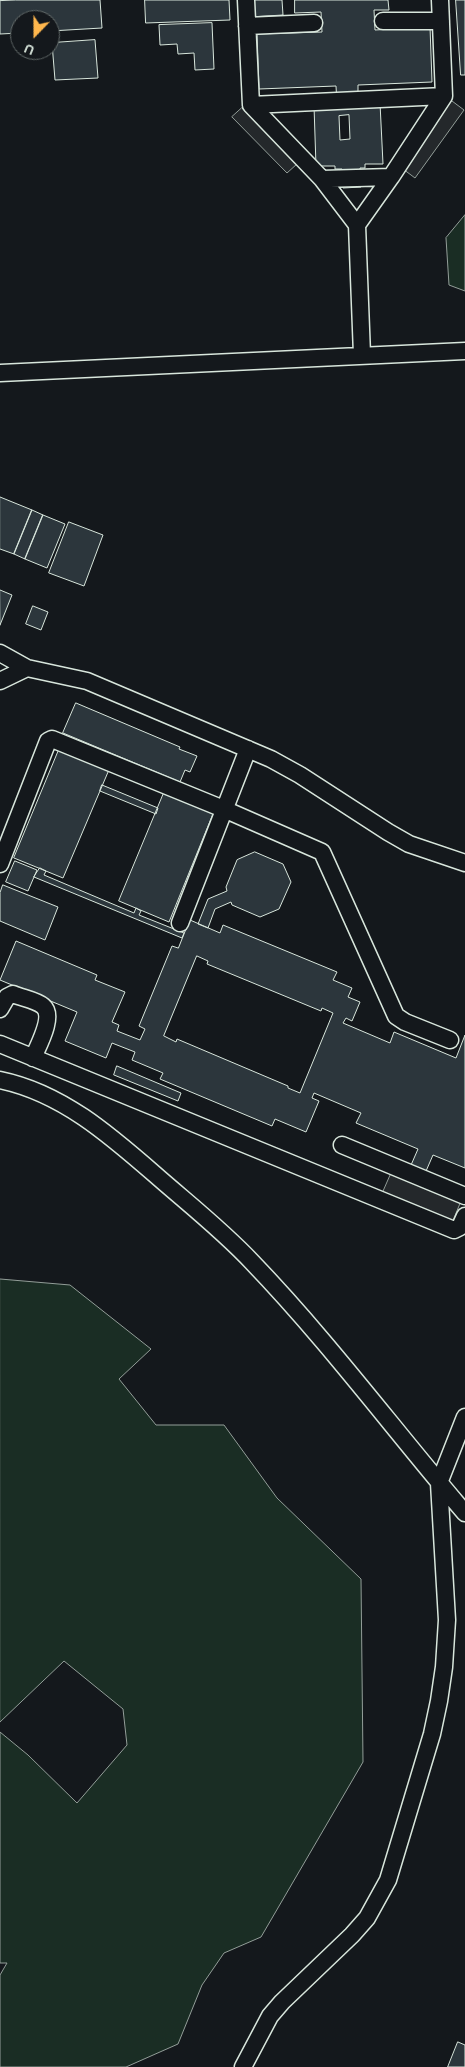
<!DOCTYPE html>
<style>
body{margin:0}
#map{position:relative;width:465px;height:2067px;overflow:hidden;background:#14181c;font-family:Overpass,sans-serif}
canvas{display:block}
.north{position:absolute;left:10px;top:10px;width:50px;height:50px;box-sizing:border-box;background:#14181c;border:1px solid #626a69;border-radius:50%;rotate:202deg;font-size:14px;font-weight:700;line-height:20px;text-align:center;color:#d8e6dc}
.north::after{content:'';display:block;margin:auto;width:18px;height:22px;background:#ffb74d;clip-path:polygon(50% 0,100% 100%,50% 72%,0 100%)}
</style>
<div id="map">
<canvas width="465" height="2067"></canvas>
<div class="north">U</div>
</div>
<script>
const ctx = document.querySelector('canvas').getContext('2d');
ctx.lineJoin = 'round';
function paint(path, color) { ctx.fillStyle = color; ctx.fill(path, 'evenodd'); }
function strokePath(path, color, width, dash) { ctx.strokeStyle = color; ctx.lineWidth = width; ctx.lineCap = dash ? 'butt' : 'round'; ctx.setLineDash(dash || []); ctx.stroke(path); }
const green = new Path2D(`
 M465 215V291L449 285 446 238Z
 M0 1279 70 1285 151 1349 119 1379 156 1425H224L277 1498 361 1579 363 1762 261 1937 224 1953 202 1985 178 2044 126 2067H0V1975L7 1963H0V1732L28 1755 77 1803 127 1745 123 1709 64 1661 0 1722Z`);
paint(green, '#1a2d24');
strokePath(green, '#939e99', 1);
const parking = new Path2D(`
 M452 101 464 110 415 178 403 169Z
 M242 108 297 164 287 173 232 117Z
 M394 1167 463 1196 450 1228 380 1199Z`);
paint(parking, '#24282b');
strokePath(parking, '#939e99', 1);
const building = new Path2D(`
 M16 0H100L102 28 50 31V20H20V33L0 34V1Z
 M145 0H229L230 20 146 23Z
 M250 0H282L283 15 250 17Z
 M295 0H388L389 10H374L375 30 430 27 432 82 358 85V103H380L383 164H365V168H360L361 187 343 188 342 169H335V166H316L314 106 337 105 336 86 259 89 257 34 322 32 321 12 295 13ZM349 115 350 139 340 140 339 116Z
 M456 0H465V75H461Z
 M212 23 214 69 195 70 194 53 178 54 177 44 160 45 159 25Z
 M95 40 98 78 55 80 52 43Z
 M0 497 32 510 14 554 0 549Z
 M32 510 43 515 25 559 14 554Z
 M43 515 65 524 47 568 25 559Z
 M69 522 103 535 84 586 49 573Z
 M0 590 12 595 0 625Z
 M33 606 48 612 41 630 26 624Z
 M76 703 180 747 179 749 197 756 190 772 185 770 180 782 63 733Z
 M61 745 111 765 63 878 14 858Z
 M102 785 158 808 156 814 100 791Z
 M166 788 215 809 169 922 119 901Z
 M255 852 283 864 291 882 279 909 260 917 232 905 231 902 215 909 208 928 198 924 208 899 227 891 226 887 237 860Z
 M15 861 37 870 28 891 6 882Z
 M40 868 46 871 44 875 134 913 136 908 141 911 139 915 184 933 182 938 34 877Z
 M3 885 58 907 45 940 0 921V893Z
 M190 920 220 933 223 925 337 972 333 980 352 988 348 997 360 1002 352 1021 346 1018 343 1023 390 1043 394 1032 456 1058 465 1035V1168L433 1155 423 1178 408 1172 418 1149 356 1123 361 1113 314 1093 312 1098 319 1101 306 1132 275 1119 272 1126 160 1079 163 1073 132 1060 135 1052 112 1043 106 1058 65 1041 77 1012 0 980 16 941 97 975 95 980 125 992 112 1022 119 1025 117 1031 140 1040 145 1029 139 1026 172 946 178 948ZM197 956 208 961 207 964 321 1011 322 1008 333 1013 300 1093 288 1088V1086L177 1039 176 1042 164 1036Z
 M117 1066 181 1093 178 1101 114 1075Z
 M458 2042 465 2045V2067H448Z`);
paint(building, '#2c363c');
strokePath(building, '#d8e6dc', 1);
const minor = new Path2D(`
 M246 0 251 105 322 179 357 225 362 355
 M383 21H441
 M247 26 314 23
 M251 105 444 96
 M322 179 391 177
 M357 225 391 177 444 96 440 0
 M0 373 465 351
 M0 653 27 668 87 681 271 759 300 775 388 832 409 844 465 863
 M0 681 27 668
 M0 864 48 741 52 739 226 810 322 852 396 1016 405 1022 450 1040
 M180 923 248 749
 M0 1009 7 997 13 994C22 998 36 1000 43 1006 55 1016 38 1046 33 1058
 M0 1044 454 1230 460 1227 465 1216
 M0 1080C63 1093 112 1137 159 1178 190 1205 224 1232 252 1262 328 1341 394 1430 465 1513
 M342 1145 465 1196
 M243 2067 270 2016 282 2002 352 1935 367 1918 388 1880 432 1734 439 1701 444 1667 447 1620 439 1483 465 1417`);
strokePath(minor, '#d8e6dc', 19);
strokePath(minor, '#14181c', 16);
</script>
